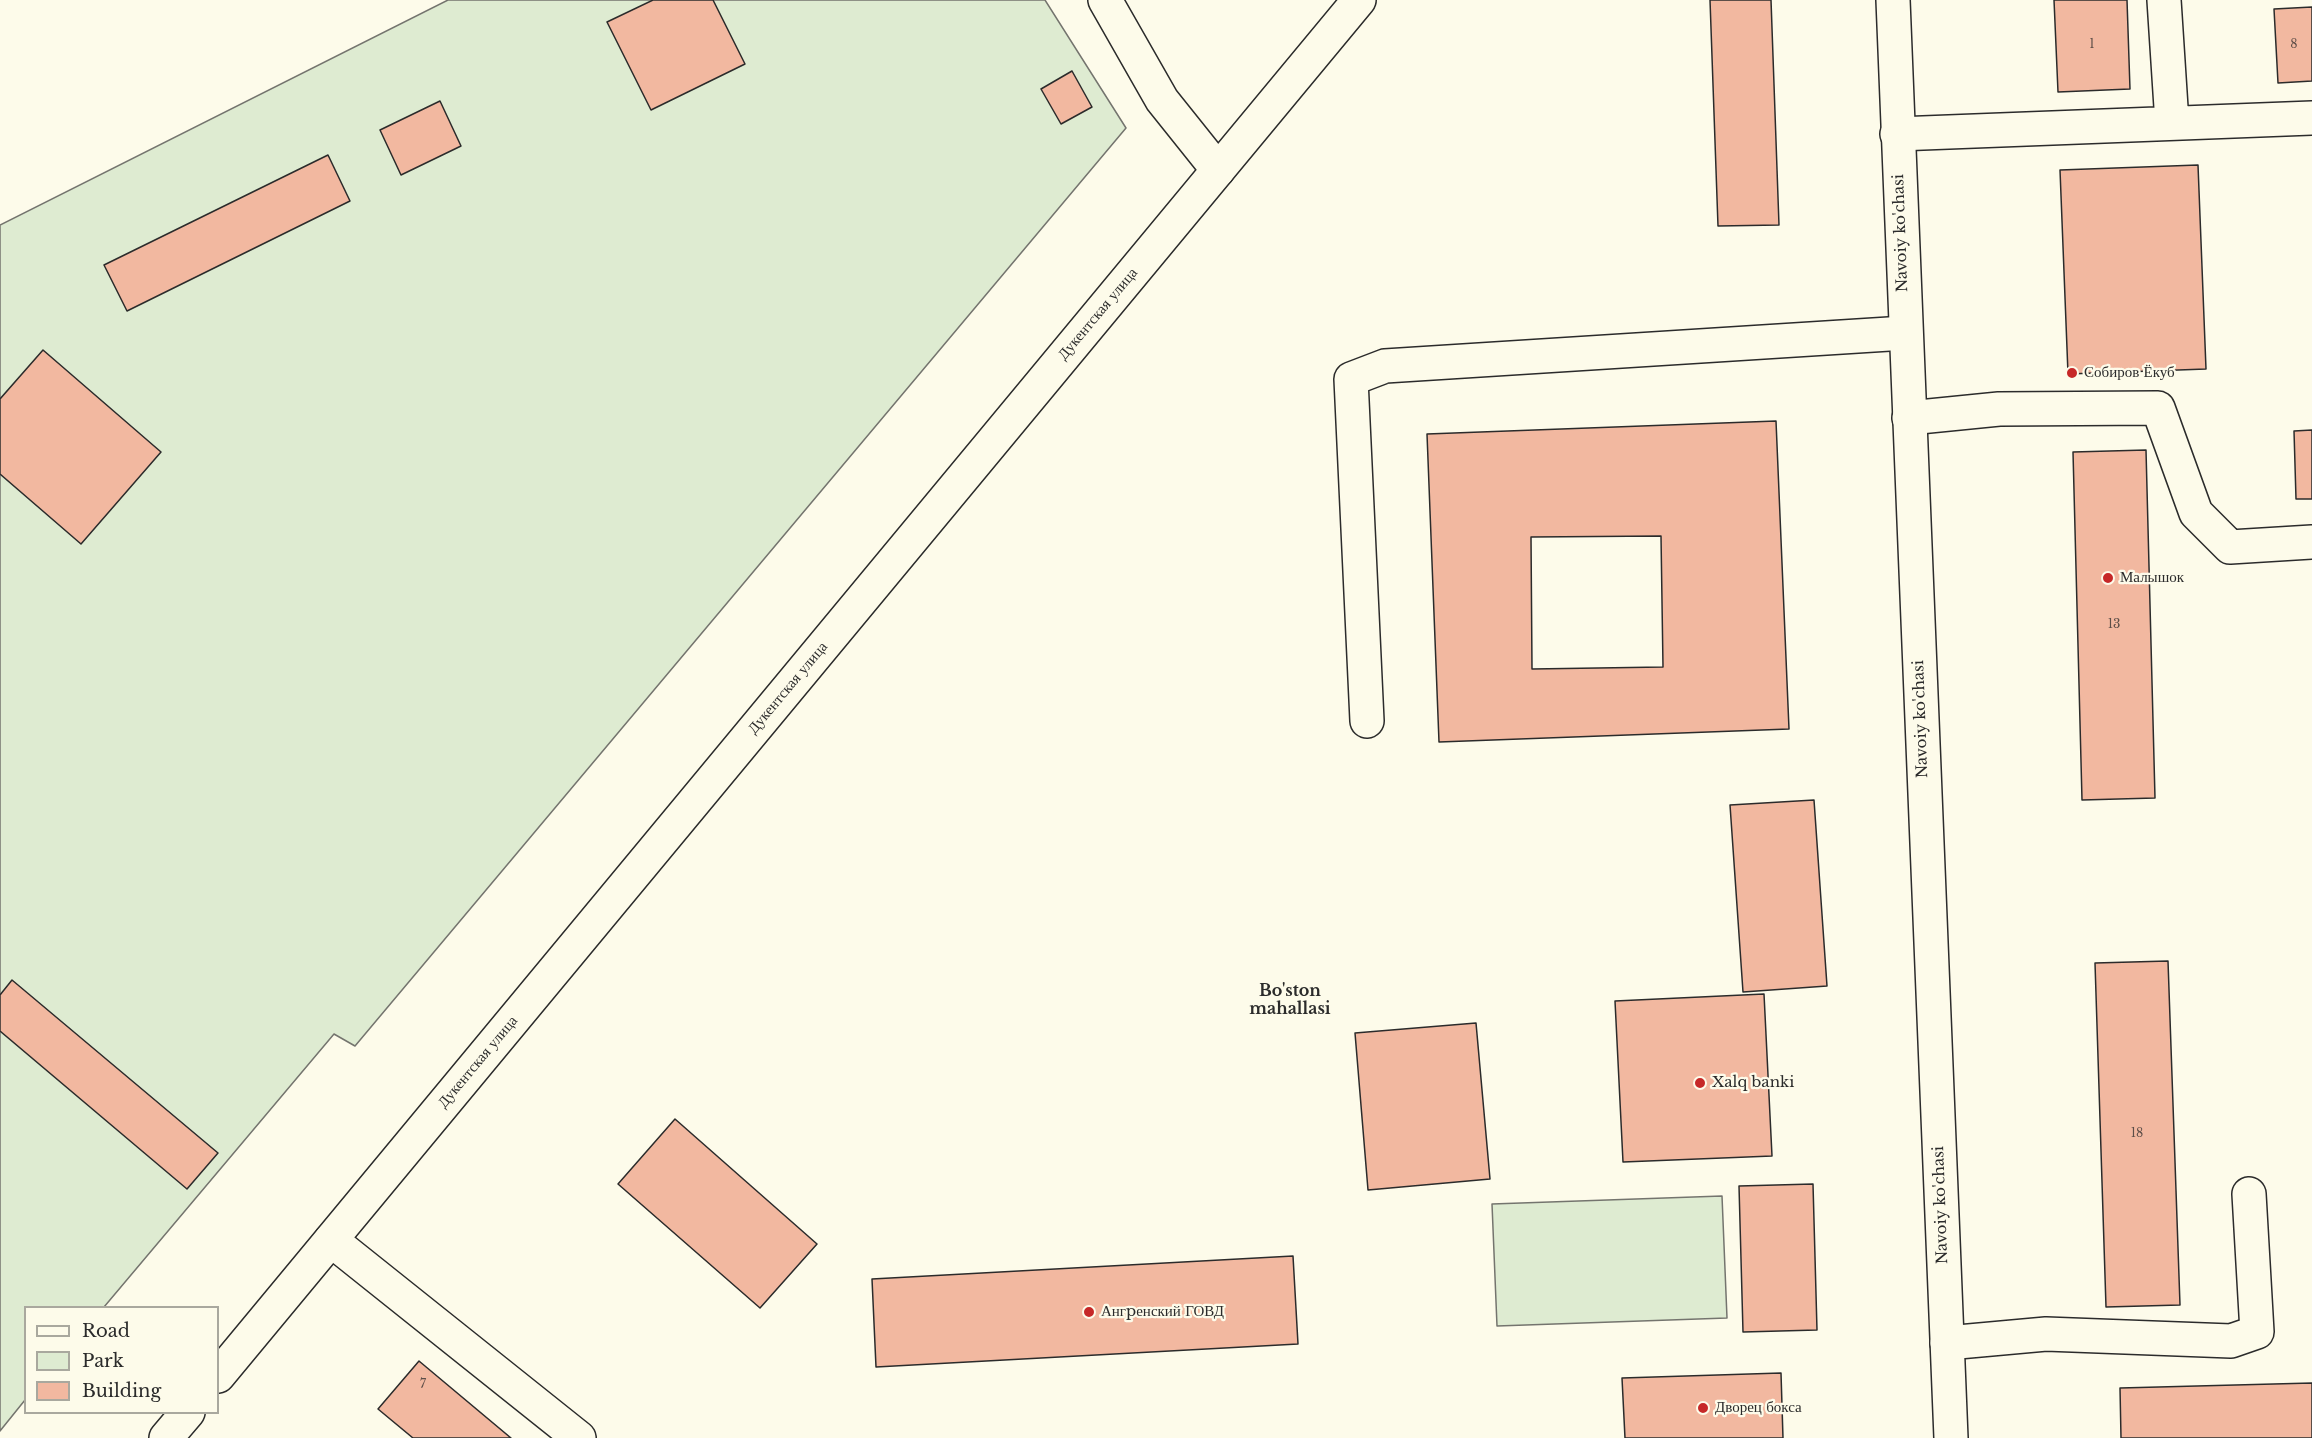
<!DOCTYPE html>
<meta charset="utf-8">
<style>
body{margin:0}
#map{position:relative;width:2312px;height:1438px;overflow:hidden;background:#fdfbea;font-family:"Libre Baskerville",serif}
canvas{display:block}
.legend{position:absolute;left:24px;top:1306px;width:195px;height:108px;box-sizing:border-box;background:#fdfbea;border:2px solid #a9a89e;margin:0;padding:8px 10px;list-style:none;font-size:18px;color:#2b2b2b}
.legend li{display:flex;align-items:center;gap:12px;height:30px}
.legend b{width:30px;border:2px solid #a9a89e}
</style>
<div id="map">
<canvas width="2312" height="1438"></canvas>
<ul class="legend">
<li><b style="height:8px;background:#fdfbea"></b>Road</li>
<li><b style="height:16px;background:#deebd1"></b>Park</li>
<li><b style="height:16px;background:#f2b8a0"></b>Building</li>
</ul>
</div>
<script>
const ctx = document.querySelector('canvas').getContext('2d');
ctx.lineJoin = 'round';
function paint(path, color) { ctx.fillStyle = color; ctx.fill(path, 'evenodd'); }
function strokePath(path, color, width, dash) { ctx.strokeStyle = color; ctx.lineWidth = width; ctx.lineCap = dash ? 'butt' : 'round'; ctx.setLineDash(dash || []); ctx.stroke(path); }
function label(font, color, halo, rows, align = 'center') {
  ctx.font = font + ' "Libre Baskerville",serif'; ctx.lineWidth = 4.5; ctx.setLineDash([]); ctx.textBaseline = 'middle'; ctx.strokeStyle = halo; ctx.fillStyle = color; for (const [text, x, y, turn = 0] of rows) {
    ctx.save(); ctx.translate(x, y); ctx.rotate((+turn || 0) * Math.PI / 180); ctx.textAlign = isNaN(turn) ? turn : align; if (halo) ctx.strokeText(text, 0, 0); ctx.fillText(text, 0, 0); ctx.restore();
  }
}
const green = new Path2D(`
 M448 0H1045L1126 128 355 1046 334 1034 104 1307 26 1308 25 1400 0 1431V225Z
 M1722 1196 1727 1318 1497 1326 1492 1204Z`);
paint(green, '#deebd1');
strokePath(green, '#74746e', 1.5);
const building = new Path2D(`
 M653 0H713L745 64 651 110 607 22Z
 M1710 0H1771L1779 225 1718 226Z
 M2054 0H2127L2130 89 2058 92Z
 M2312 7V81L2278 83 2274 9Z
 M1072 71 1092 107 1061 124 1041 89Z
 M440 101 461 146 401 175 380 130Z
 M328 155 350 201 127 311 104 265Z
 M2198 165 2206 369 2068 374 2060 170Z
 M43 350 161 452 81 544 0 474V399Z
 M1776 421 1789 729 1439 742 1427 434ZM1661 536 1663 667 1532 669 1531 537Z
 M2312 430V499H2296L2294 431Z
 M2146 450 2155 798 2082 800 2073 452Z
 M1814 800 1827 986 1743 992 1730 805Z
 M2168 961 2180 1305 2106 1307 2095 963Z
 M12 980 218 1153 187 1189 0 1031V995Z
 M1764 994 1772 1156 1623 1162 1615 1001Z
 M1476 1023 1490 1179 1368 1190 1355 1033Z
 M675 1119 817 1244 760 1308 618 1184Z
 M1813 1184 1817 1330 1743 1332 1739 1186Z
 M1293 1256 1298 1344 876 1367 872 1279Z
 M419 1361 511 1438H413L378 1409Z
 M1781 1373 1783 1438H1625L1622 1378Z
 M2312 1383V1438H2121L2120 1388Z`);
paint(building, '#f2b8a0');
strokePath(building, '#2b2b2b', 1.5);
const minor = new Path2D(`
 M1105 0 1162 100 1218 170
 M2164 0 2172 123
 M1897 134 2312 118
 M1909 418 1999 409 2158 408 2196 513 2230 547 2312 542
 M1367 721 1351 379 1385 366 1905 333
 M331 1240 579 1438
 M1947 1343 2046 1334 2231 1341 2257 1332 2249 1194`);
const major = new Path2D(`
 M1893 0 1951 1438
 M218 1376 1359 0
 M166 1438 188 1412`);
strokePath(minor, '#2b2b2b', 36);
strokePath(major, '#2b2b2b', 36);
strokePath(minor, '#fdfbea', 33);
strokePath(major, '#fdfbea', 33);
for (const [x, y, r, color] of [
 [2072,373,6,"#c62828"],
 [2108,578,6,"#c62828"],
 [1700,1083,6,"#c62828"],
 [1089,1312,6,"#c62828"],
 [1703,1408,6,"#c62828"]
]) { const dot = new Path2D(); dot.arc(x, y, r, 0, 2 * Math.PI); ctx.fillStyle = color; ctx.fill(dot); strokePath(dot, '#fdfbea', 2); }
label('12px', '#5d4e48', null, [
 ["1",2092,45],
 ["8",2294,45],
 ["13",2114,625],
 ["18",2137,1134],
 ["7",423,1385]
]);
label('15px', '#2b2b2b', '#fdfbea', [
 ["Navoiy ko'chasi",1901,233,-92],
 ["Дукентская улица",1098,314,-50],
 ["Дукентская улица",788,688,-50],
 ["Navoiy ko'chasi",1921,719,-92],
 ["Дукентская улица",478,1062,-50],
 ["Navoiy ko'chasi",1941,1205,-92]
]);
label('15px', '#2b2b2b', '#fdfbea', [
 ["Собиров Ёкуб",2084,373],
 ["Малышок",2120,578],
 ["Xalq banki",1712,1083],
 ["Ангpенский ГОВД",1101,1312],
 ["Дворец бокса",1715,1408]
], 'left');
label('bold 16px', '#2b2b2b', '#fdfbea', [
 ["Bo'ston",1290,991],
 ["mahallasi",1290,1009]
]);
</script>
